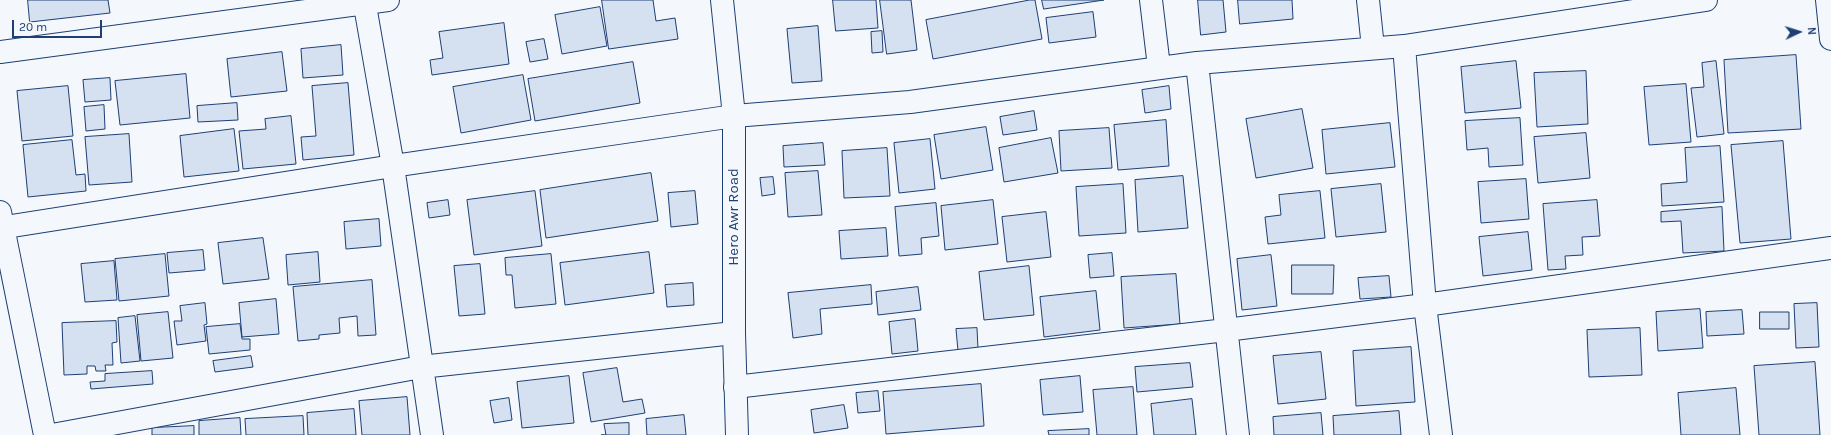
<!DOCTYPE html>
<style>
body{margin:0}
#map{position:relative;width:1831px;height:435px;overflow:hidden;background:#f4f7fb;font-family:Karla,sans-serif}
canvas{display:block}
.north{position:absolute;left:1779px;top:12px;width:40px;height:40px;-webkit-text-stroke:3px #f4f7fb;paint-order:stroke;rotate:86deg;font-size:11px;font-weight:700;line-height:16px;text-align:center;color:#1d3f73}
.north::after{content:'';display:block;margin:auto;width:14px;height:18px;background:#1d3f73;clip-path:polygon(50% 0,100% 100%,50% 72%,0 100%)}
.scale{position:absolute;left:12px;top:20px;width:90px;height:18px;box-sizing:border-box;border:2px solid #1d3f73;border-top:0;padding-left:5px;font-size:12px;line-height:14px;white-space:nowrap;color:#1d3f73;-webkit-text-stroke:3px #f4f7fb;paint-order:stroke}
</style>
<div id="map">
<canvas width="1831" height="435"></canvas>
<div class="north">N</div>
<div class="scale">20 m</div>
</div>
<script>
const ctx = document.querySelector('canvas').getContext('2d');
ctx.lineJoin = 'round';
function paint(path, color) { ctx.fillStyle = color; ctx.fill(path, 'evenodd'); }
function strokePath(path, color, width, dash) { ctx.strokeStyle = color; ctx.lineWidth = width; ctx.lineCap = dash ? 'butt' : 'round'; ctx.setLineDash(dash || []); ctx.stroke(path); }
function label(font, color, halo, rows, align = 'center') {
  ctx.font = font + ' Karla,sans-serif'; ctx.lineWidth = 3; ctx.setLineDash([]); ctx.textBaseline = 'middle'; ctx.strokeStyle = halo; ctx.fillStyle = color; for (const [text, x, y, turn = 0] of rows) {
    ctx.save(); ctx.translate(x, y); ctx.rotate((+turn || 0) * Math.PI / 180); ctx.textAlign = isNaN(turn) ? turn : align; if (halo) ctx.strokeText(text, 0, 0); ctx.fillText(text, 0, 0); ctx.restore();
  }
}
const building = new Path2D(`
 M28 0H108L110 13 30 22Z
 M602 0H653L656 21 675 18 678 39 609 49Z
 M833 0H876L878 28 836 31Z
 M880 0H911L917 50 887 54Z
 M1030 0H1035L1042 39 933 59 926 20Z
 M1042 0H1104L1044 9Z
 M1198 0H1223L1226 32 1201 35Z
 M1238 0H1292L1293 19 1240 24Z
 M600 7 607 46 562 54 555 15Z
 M1093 12 1096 37 1049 43 1046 18Z
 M504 23 509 64 432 75 430 60 443 58 439 32Z
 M818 26 822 81 792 83 787 29Z
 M882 31 883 52 872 53 871 32Z
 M544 39 548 59 530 62 526 42Z
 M341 45 343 75 303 78 301 49Z
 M282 52 287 91 231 97 227 59Z
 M1796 55 1801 129 1728 133 1724 60Z
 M1516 61 1521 108 1465 113 1461 67Z
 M1716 61 1724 134 1697 137 1691 88 1704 87 1702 63Z
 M633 62 640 103 535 121 528 79Z
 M1586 71 1588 124 1537 127 1534 73Z
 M186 74 190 118 120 125 115 81Z
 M523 75 531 120 461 133 453 87Z
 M110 78 111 100 85 102 83 80Z
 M348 83 354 155 303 160 301 137 316 136 312 86Z
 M1686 84 1691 142 1649 145 1644 87Z
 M68 86 73 136 22 141 17 91Z
 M1169 86 1171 109 1145 113 1142 90Z
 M237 103 238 120 198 122 197 106Z
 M104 105 105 129 86 131 84 107Z
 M1302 109 1313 168 1256 178 1246 119Z
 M1034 111 1037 130 1003 135 1000 117Z
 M291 116 296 164 243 169 239 131 266 129 265 119Z
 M1520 118 1523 165 1489 167 1488 148 1467 150 1465 121Z
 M1166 120 1169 166 1118 170 1114 125Z
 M1390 123 1395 167 1326 174 1322 130Z
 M986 127 993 170 941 179 934 135Z
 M1109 128 1112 168 1061 171 1059 131Z
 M234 129 239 171 184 177 180 136Z
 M1586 133 1590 178 1538 183 1534 137Z
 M129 134 132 182 89 185 85 137Z
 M1051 138 1058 173 1004 182 999 148Z
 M930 139 935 189 899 193 894 143Z
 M72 140 76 175 85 174 86 191 28 197 23 145Z
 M1783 141 1791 239 1740 243 1731 145Z
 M823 143 825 165 784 167 783 146Z
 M1720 146 1724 202 1662 206 1661 184 1687 182 1685 148Z
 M887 148 890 196 844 198 842 151Z
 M818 171 822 215 788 217 785 173Z
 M651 173 658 221 546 238 540 190Z
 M1183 176 1188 228 1138 232 1135 180Z
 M773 177 775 194 762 196 760 178Z
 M1526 179 1529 219 1481 223 1478 182Z
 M1123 184 1126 233 1079 236 1076 187Z
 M1381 184 1386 232 1336 237 1331 189Z
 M535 191 542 246 474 255 467 200Z
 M695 191 698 224 671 227 668 193Z
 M1320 191 1325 238 1268 244 1265 217 1281 215 1279 195Z
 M448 200 450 215 429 218 427 203Z
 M993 200 998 244 945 250 941 206Z
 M1597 200 1600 236 1582 237 1583 255 1565 256 1566 269 1548 270 1543 204Z
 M936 203 939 236 921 238 922 254 899 256 895 207Z
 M1722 207 1724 251 1683 253 1681 221 1661 222V212Z
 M1046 212 1051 257 1007 262 1002 217Z
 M379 219 381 246 346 249 344 222Z
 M886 228 888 256 841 259 839 231Z
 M1528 232 1532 270 1483 276 1479 237Z
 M263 238 269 279 223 284 218 243Z
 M203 250 205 270 169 273 167 253Z
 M318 252 320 282 288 285 286 255Z
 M649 252 654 293 565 305 560 263Z
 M1112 253 1114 276 1090 278 1088 255Z
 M165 254 169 296 119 301 115 259Z
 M551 254 556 304 515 308 512 275H506L505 258Z
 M1271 255 1277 306 1242 310 1237 259Z
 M114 261 117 300 85 302 81 264Z
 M480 264 485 314 459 316 454 266Z
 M1292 265H1334L1333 294H1292Z
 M1029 266 1034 315 984 320 979 272Z
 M1176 274 1180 324 1124 328 1121 277Z
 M1389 276 1391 297 1360 299 1358 278Z
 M372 280 376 335 358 336 357 316 339 318 340 333 319 335V339L298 341 293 287Z
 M693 283 694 305 667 307 665 285Z
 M871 285 872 304 820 309 822 334 793 338 788 293Z
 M918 287 921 310 878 315 876 292Z
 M1096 291 1100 330 1044 337 1040 297Z
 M276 299 279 334 242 337 239 303Z
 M205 303 207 324 204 325 206 341 177 345 174 321H182L180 306Z
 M1817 303 1819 347 1796 348 1794 304Z
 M1700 309 1703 348 1658 351 1656 312Z
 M1742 310 1744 334 1707 336 1706 312Z
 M168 312 173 358 141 361 137 315Z
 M1760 312H1789V329H1760Z
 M135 316 140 361 121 363 118 318Z
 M915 319 918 351 892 354 889 322Z
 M116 321 117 342 112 343 113 365H105L106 371H96L95 366H87V374L64 375 62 323Z
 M240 324 242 339H250V350L209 354 206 327Z
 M977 328 978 349 958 351 956 329Z
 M1640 328 1642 375 1589 377 1587 330Z
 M1411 347 1415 402 1356 406 1353 351Z
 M1321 352 1326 399 1278 404 1273 356Z
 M251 356 253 367 215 372 213 361Z
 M1815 362 1820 435H1759L1754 366Z
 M1190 363 1193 387 1137 392 1135 367Z
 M617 368 623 402 642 399 645 413 591 422 583 373Z
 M152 371 153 384 91 389 90 382 105 381V374Z
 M569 376 574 423 522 428 517 382Z
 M1080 376 1083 412 1043 415 1040 380Z
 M981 384 984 426 886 434 883 392Z
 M1133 387 1137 435H1097L1093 390Z
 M1736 388 1740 435H1681L1678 393Z
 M878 391 880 411 858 413 856 393Z
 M407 397 410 435H362L359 401Z
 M509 398 512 420 494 423 490 401Z
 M1192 399 1196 435H1154L1151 404Z
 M844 405 848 428 814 433 811 410Z
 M354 409 356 435H308L307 413Z
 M1399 411 1401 435H1334L1333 416Z
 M1321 413 1323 435H1274L1273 417Z
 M684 415 686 435H647L646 419Z
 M303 416 304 435H246L245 419Z
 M240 418 241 435H199V421Z
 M629 423V435H601H606L604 424Z
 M194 426V435H152V428Z
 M1089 429V435H1049L1048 431Z`);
paint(building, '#d5e0f0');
strokePath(building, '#1d3f73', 1);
const street = new Path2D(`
 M364 0 393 166 432 435
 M1151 0 1159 67
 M1368 0 1373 48
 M1827 0 1831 39
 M0 52 388 0
 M1197 63 1238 435
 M0 212 45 435
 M0 228 393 166 734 116 910 102 1197 63 1404 46 1706 0
 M735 387 1226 330 1425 305 1404 46
 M52 435 421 367 734 333
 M1441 435 1425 305 1831 248`);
const secondary = new Path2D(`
 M722 0 734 116V333L737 435`);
strokePath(street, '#1d3f73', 24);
strokePath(secondary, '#1d3f73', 24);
strokePath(street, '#f4f7fb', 22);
strokePath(secondary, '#f4f7fb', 22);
label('15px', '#1d3f73', '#f4f7fb', [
 ["Hero Awr Road",734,217,-90]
]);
</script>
